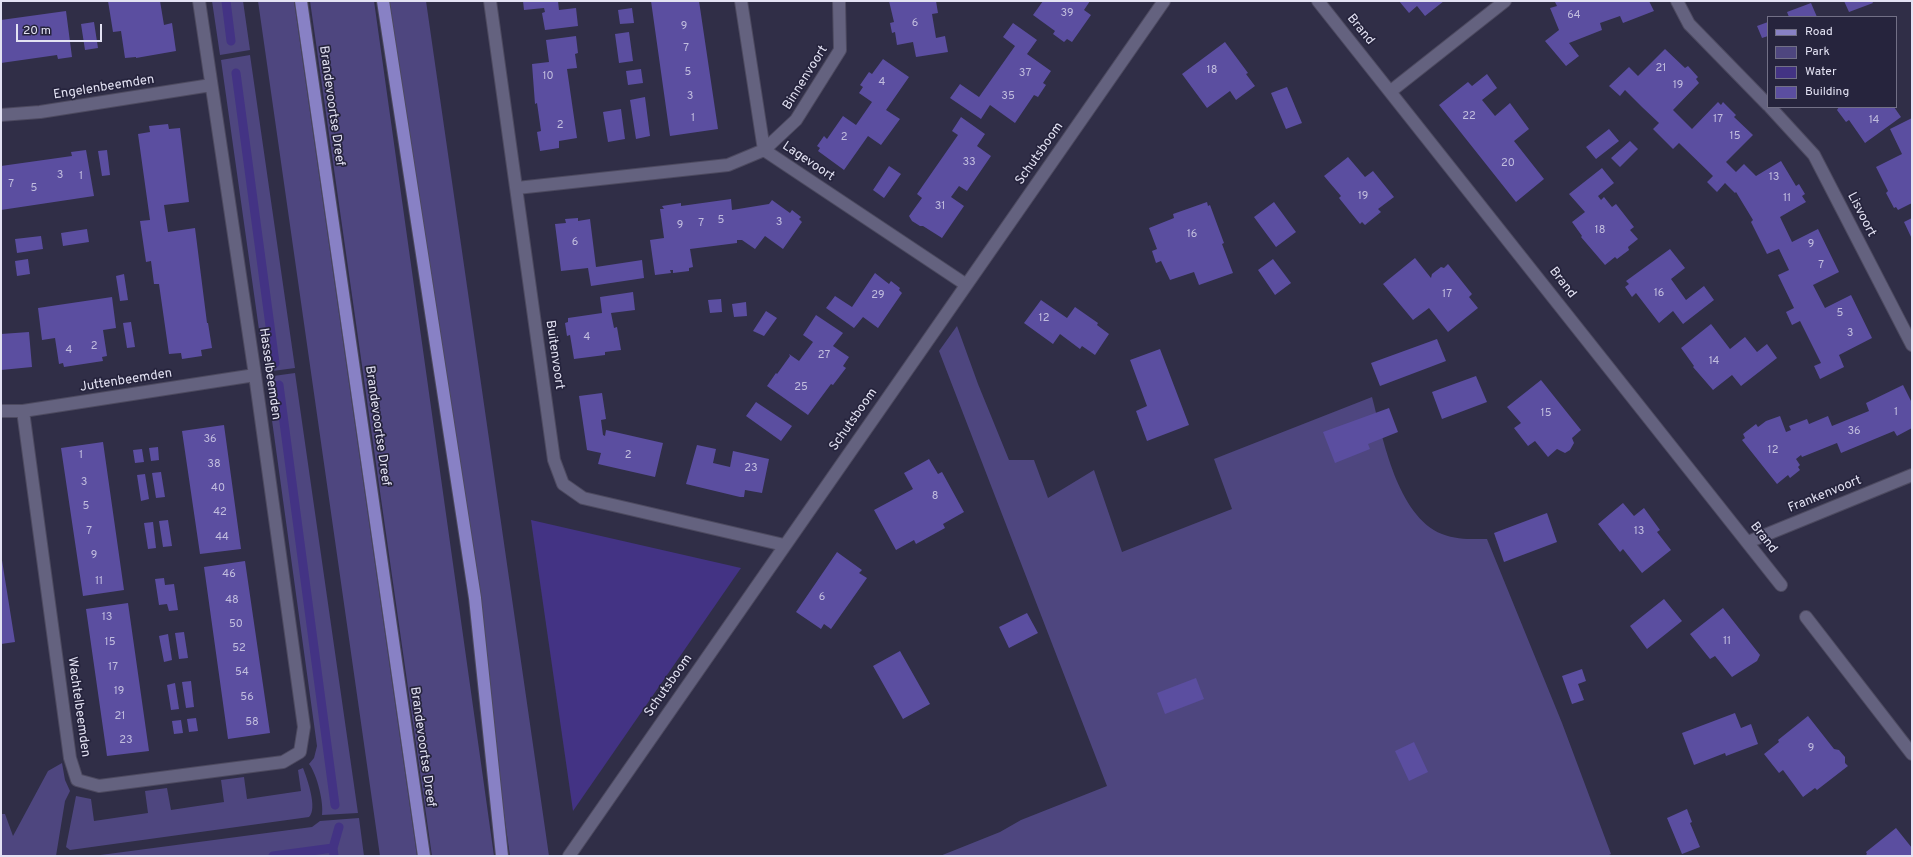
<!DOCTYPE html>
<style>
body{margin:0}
#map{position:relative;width:1913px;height:857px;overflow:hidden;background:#302e47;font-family:Overpass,sans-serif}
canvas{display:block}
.frame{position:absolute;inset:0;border:2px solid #e3e2f3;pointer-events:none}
.legend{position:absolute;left:1767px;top:16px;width:130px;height:92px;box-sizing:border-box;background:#26243d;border:1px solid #727086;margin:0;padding:5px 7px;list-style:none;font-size:12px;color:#e3e2f3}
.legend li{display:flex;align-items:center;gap:8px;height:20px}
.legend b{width:20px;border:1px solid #727086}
.scale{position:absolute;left:16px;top:24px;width:86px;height:18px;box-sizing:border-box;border:2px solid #e3e2f3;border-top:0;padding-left:5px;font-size:12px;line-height:14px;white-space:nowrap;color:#e3e2f3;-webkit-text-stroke:3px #26243d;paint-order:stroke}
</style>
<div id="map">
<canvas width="1913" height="857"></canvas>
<div class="frame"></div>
<ul class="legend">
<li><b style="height:5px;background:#8881c5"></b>Road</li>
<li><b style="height:11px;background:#4e467f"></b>Park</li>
<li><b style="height:11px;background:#433384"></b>Water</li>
<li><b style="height:11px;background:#5b4ea0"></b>Building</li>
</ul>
<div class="scale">20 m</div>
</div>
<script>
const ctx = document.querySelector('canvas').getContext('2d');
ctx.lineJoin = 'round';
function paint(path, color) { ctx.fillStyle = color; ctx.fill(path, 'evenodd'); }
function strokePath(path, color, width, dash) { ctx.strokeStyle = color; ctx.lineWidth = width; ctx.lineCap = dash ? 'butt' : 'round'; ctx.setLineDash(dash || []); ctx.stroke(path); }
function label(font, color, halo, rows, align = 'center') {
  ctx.font = font + ' Overpass,sans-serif'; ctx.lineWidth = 3.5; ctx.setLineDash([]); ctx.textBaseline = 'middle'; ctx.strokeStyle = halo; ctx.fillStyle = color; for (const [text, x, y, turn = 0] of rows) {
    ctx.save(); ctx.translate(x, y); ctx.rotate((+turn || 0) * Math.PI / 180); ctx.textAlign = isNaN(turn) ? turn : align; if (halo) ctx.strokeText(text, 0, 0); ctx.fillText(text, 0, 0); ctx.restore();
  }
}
paint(new Path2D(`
 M212 1H243L250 50 220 55Z
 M258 1H294L417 856H380Z
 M310 1H374L494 856H432Z
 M389 1H426L549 856H510Z
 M250 55 295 368 265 372 221 60Z
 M957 326 978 384 1009 460H1034L1048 498 1094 470 1122 552 1232 509 1214 459 1372 397C1383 438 1397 516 1442 534 1457 540 1472 539 1487 539L1562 723 1611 854 1607 856H940L1000 832 1021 820 1107 786 939 351Z
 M295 373 358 813 322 815C324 803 317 774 309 764L314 758 317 746 266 377Z
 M62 763 65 780 70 791 65 801 56 856H1V814H5L13 836 48 771Z
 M303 768C307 778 318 809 309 817L70 850 66 847 76 796 91 799 94 821 148 813 145 791 167 788 171 810 224 802 221 780 244 777 247 799 301 791 298 770Z
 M359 818 364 856H93L312 827 320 821Z`), '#4e467f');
paint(new Path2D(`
 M531 520 741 568 573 811Z`), '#433384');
strokePath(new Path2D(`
 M226 1 231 41
 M236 73 275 363
 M279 385 335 805
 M333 848 339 827
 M273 856 333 848 334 856`), '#433384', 9);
paint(new Path2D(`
 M108 1H160L164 25 172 23 176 51 136 58V57L125 58 121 31 113 32Z
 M523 1H558L559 10 576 8 578 26 545 30 542 13 545 12 544 8 524 10Z
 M651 1H699L718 129 670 136Z
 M889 1H936L938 13 932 14 936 38 945 36 948 52 916 57 913 42 897 45 895 32 892 33 890 23 894 22Z
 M1043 1H1090L1084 10 1091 15 1072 42 1067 39 1064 42 1053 34 1055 31 1033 15Z
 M1399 1H1444L1425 16 1417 6 1409 13Z
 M1558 1H1649L1654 11 1623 23 1620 16 1600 23 1602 30 1569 43 1579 56 1566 66 1545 41 1559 30 1550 8 1557 6 1555 2Z
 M1844 1H1872L1873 3 1849 12Z
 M1811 3 1817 17H1789L1787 12Z
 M632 8 634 23 620 24 618 10Z
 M66 11 72 57 58 59 57 55 1 63V20Z
 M94 22 98 48 85 50 81 24Z
 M1768 22V36L1762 38 1757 26Z
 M1013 23 1037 40 1027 54 1051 71 1043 83 1046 85 1038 97 1034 95 1015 123 990 105 981 119 950 98 960 84 979 97 1015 46 1003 37Z
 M629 32 633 61 619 63 615 34Z
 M576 36 578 53 575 54 577 68 567 69 577 138 559 141V148L540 151 537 132 541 131 537 103 535 104 532 64 549 62 546 40Z
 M1225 42 1248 73 1246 74 1255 86 1236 100 1230 91 1207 108 1182 74Z
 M1665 49 1685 68 1688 66 1698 77 1696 79 1699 83 1673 110 1692 129 1718 102 1721 105 1723 102 1736 115 1734 117 1753 135 1726 162 1736 172 1744 164 1756 176 1781 161 1796 186 1799 184 1805 194 1802 196 1806 202 1780 217 1792 242 1818 229 1839 272 1813 285 1825 308 1851 295 1872 338 1839 355 1844 367 1820 379 1814 366 1821 363 1800 321 1792 325 1786 312 1794 308 1778 275 1789 270 1779 249 1767 254 1751 222 1753 220 1736 192 1735 193 1725 183 1717 192 1707 182 1713 176 1679 143 1673 149 1653 129 1659 123 1642 107 1625 90 1620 96 1609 86 1629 67 1638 76Z
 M883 59 909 77 886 110 900 119 881 145 868 136 844 170 818 151 820 148 817 146 824 136 827 139 843 116 856 125 872 102 859 93 863 87 860 85 869 72 872 74Z
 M641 69 643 83 628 85 626 71Z
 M1487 74 1497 88 1482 100 1495 116 1510 103 1529 129 1514 141 1544 179 1516 202 1439 105 1468 82 1472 86Z
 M1287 87 1302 123 1286 129 1271 93Z
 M645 97 650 136 636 139 630 100Z
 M1839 107H1894L1901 117 1865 143 1849 120 1846 122 1837 110Z
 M621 109 625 139 608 142 603 112Z
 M961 117 985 134 977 146 991 156 967 191 959 186 951 197 964 206 942 238 923 226H920L912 221 909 216 922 198 917 194 958 135 952 131Z
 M1912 118V203L1898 210 1896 207 1894 208 1886 193 1888 191 1876 167 1902 154 1890 129Z
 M168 124 169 129 180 128 189 202 164 205 168 232 195 228 207 323H208L212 348 201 350 202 356 182 359 181 353 169 354 159 284H154L151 261 146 262 140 221 150 220 138 134 150 132 149 126Z
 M1609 129 1619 141 1596 159 1586 147Z
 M1630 141 1638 149 1620 167 1611 158Z
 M86 150 94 196 1 210V166L72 156 71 152Z
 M107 150 110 175 102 176 98 151Z
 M1348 157 1365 177 1373 171 1394 197 1378 209 1381 212 1365 225 1362 222 1360 224 1339 198 1341 196 1324 176Z
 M889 166 901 174 884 198 873 190Z
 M1602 168 1614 183 1598 196 1601 200 1604 197 1612 207 1616 204 1634 227 1630 230 1638 239 1628 247 1629 250 1617 259 1615 257 1605 265 1581 237 1582 236 1572 222 1585 212 1569 194Z
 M731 199 732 210 769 204 772 200 790 213 792 210 801 217 799 219 802 222 783 249 765 236 755 249 742 240H737V243L690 249 693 267 689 268V271L673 273V270H670L671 273 655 275 650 240 664 238 660 209H664L662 206 681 203V206Z
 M1207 202 1208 206 1210 205 1224 243 1222 244 1233 273 1199 285 1194 272 1170 280 1161 261 1156 263 1152 251 1157 249 1149 228 1174 218 1173 214Z
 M1274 202 1296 232 1276 247 1254 217Z
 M578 218V221L590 219 596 267 642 260 644 278 591 286 588 268 561 271 555 224 566 223 565 219Z
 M1912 218V239L1904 222Z
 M87 229 89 242 63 246 61 233Z
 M41 236 43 249 17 253 15 239Z
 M1670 249 1685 268 1671 279 1686 300 1704 286 1714 300 1683 324 1673 311 1659 323 1636 293 1632 297 1625 287 1629 284 1626 281Z
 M1415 258 1431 278 1432 274 1441 267 1444 268 1448 264 1472 294 1469 297 1478 308 1448 332 1429 308 1413 320 1383 284Z
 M28 259 30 274 17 276 15 261Z
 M1273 259 1291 283 1275 295 1258 270Z
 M875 273 889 284 891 281 900 288 899 290 902 293 878 328 863 317 854 328 826 308 835 296 852 307Z
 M124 274 128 300 120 301 116 276Z
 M633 292 635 310 611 313 614 328 617 327 621 350 605 352V355L574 359 570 335 567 336 565 323 568 322V318L602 313 600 297Z
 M112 297 116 328 103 330 107 356 102 357 103 361 64 367 63 363 59 364 55 338 42 340 38 308Z
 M721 299 722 312 710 313 708 300Z
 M1041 300 1067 318 1075 307 1098 323 1097 325 1109 334 1095 355 1082 346 1080 349 1060 334 1053 344 1024 323Z
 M746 302 747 316 734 317 732 304Z
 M766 311 777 318 764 336 753 331Z
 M816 315 843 333 833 346 849 357 843 366 846 368 833 385 831 384 808 415 767 386 776 373 777 374 790 356 789 354 799 361 813 342 803 335Z
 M131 322 135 347 127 348 123 323Z
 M1711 324 1730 349 1745 337 1757 352 1767 344 1777 358 1741 386 1732 375 1713 390 1693 367 1694 366 1681 348Z
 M29 332 32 367 1 370V334Z
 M1437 339 1446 361 1380 386 1371 363Z
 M1160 349 1189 425 1147 441 1136 411 1147 406 1130 360Z
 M1476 376 1487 402 1442 419 1432 392Z
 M1541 380 1581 430 1572 438 1574 443 1570 450 1565 453 1557 449 1548 457 1535 441 1528 446 1514 428 1521 423 1507 407Z
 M1903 385 1912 403V428L1897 436 1894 431 1841 453 1837 443 1802 457 1801 455 1796 459 1800 465 1798 467 1800 470 1790 478 1788 475 1777 484 1742 440 1745 438 1743 434 1756 424 1758 427 1766 421 1780 416 1786 432 1791 430 1789 426 1807 419 1809 424 1828 416 1832 426 1869 411 1866 403Z
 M602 393 606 419 601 420 603 435 605 436 606 430 663 443 655 477 598 464 601 453 587 450 579 396Z
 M756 402 792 426 781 441 746 416Z
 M1389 408 1398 432 1368 444 1370 449 1335 463 1323 432Z
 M224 425 241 549 200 554 182 431Z
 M103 442 124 590 83 596 61 448Z
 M697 445 716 449 713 463 730 467 733 451 769 459 762 493 745 490 744 497H740L686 484Z
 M158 447 159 460 151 461 149 448Z
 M142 449 144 462 135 463 133 450Z
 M929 459 938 474 942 472 964 512 943 524 945 528 916 544 914 540 896 550 874 510 913 489 904 473Z
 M161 472 165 497 156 498 152 473Z
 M145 474 149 499 141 501 137 475Z
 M1623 503 1634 516 1644 508 1660 530 1657 532 1671 550 1642 573 1623 549 1620 552 1598 524Z
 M1547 513 1557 542 1504 562 1494 533Z
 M168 520 172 546 163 547 159 521Z
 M153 522 156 548 148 549 144 523Z
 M837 552 862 570 859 573 867 578 831 629 824 624 821 629 796 612Z
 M1 554 15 642 1 644Z
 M245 561 270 733 228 739 204 567Z
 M164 578 165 585 174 584 178 610 169 611 167 604 159 605 155 579Z
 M1664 599 1682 621 1647 649 1630 626Z
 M128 603 149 751 107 756 86 609Z
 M1723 608 1760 655 1757 661 1732 677 1715 656 1710 659 1690 634Z
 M1027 613 1038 633 1009 648 999 627Z
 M184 632 188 658 179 659 175 633Z
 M168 634 172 660 164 662 159 636Z
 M900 651 930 704 903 719 873 666Z
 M1582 669 1586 681 1578 684 1584 700 1572 704 1562 676Z
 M1196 678 1204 699 1165 714 1157 693Z
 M191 681 194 707 186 708 182 682Z
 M175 683 179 709 171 710 167 685Z
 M1735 713 1741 728 1751 724 1758 744 1726 756 1725 753 1694 765 1682 733Z
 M1808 716 1834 749 1839 750 1845 757V763L1848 766 1817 790 1815 788 1803 797 1783 770 1779 773 1764 754 1779 742 1778 740Z
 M196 718 198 731 189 732 187 719Z
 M181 720 183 733 174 734 172 721Z
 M1414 742 1428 772 1409 781 1395 751Z
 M1687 809 1692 822 1690 823 1700 847 1682 854 1667 818Z
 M1896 828 1912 848V856H1865L1867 854 1866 852Z`), '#5b4ea0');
const minor = new Path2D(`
 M490 1 554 460 563 484 583 498 784 545
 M741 1 764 150
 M1318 1 1781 585
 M1677 1 1689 24 1768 105
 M1391 91 1505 1
 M1770 107 1814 155 1912 345
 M1 115 40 112 211 85
 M764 150 796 120 840 50 839 1
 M517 188 728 165 764 150 965 284
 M1 411H23L255 375
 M23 411 70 758 77 780 99 786 283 762 300 752 304 727 255 375 199 1
 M1748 542 1912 475
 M1806 617 1912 754
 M569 856 1164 1`);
const major = new Path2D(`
 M301 1 424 856
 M383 1 475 598 502 856`);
strokePath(minor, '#4d4a60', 14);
strokePath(major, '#4d4a60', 14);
strokePath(minor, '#64627f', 12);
strokePath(major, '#8881c5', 12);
label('11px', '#c1bdde', null, [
 ["39",1067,14],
 ["64",1574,16],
 ["6",915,24],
 ["9",684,27],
 ["7",686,49],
 ["21",1661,69],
 ["18",1212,71],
 ["5",688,73],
 ["37",1025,74],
 ["10",548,77],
 ["4",882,83],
 ["19",1678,86],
 ["3",690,97],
 ["35",1008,97],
 ["22",1469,117],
 ["1",693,119],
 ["17",1718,120],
 ["14",1874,121],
 ["2",560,126],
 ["15",1735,137],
 ["2",844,138],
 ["33",969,163],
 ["20",1508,164],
 ["3",60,176],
 ["1",81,177],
 ["13",1774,178],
 ["7",11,185],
 ["5",34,189],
 ["19",1363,197],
 ["11",1787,199],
 ["31",940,207],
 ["5",721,221],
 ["3",779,223],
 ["7",701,224],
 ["9",680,226],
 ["18",1600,231],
 ["16",1192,235],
 ["6",575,243],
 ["9",1811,245],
 ["7",1821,266],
 ["16",1659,294],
 ["17",1447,295],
 ["29",878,296],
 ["5",1840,314],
 ["12",1044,319],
 ["3",1850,334],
 ["4",587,338],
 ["2",94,347],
 ["4",69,351],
 ["27",824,356],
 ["14",1714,362],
 ["25",801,388],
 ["1",1896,413],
 ["15",1546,414],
 ["36",1854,432],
 ["36",210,440],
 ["12",1773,451],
 ["1",81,456],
 ["2",628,456],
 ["38",214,465],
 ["23",751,469],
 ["3",84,483],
 ["40",218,489],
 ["8",935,497],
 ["5",86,507],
 ["42",220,513],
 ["7",89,532],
 ["13",1639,532],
 ["44",222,538],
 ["9",94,556],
 ["46",229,575],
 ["11",99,582],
 ["6",822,598],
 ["48",232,601],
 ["13",107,618],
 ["50",236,625],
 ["11",1727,642],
 ["15",110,643],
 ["52",239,649],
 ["17",113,668],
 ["54",242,673],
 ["19",119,692],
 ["56",247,698],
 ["21",120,717],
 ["58",252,723],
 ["23",126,741],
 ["9",1811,749]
]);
label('13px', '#e3e2f3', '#26243d', [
 ["Brand",1360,30,51],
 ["Binnenvoort",806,78,-58],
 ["Engelenbeemden",104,88,-9],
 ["Brandevoortse Dreef",331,106,82],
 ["Schutsboom",1040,154,-55],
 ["Lagevoort",808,162,34],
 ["Lisvoort",1861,215,63],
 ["Brand",1562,283,52],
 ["Buitenvoort",554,355,82],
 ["Hasselbeemden",269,374,82],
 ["Juttenbeemden",126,381,-9],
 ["Schutsboom",854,420,-55],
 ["Brandevoortse Dreef",377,426,82],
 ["Frankenvoort",1825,495,-22],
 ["Brand",1763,538,52],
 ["Schutsboom",669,686,-55],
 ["Wachtelbeemden",78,707,82],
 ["Brandevoortse Dreef",422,747,82]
]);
</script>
